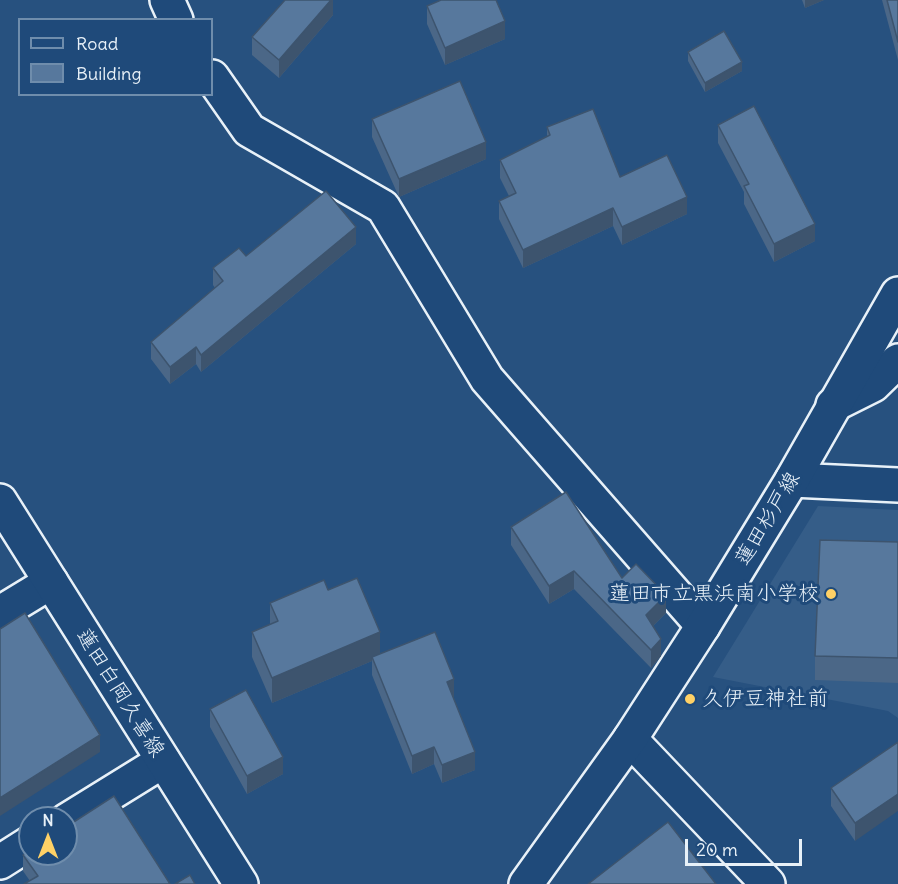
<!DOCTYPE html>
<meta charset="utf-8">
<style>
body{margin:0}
#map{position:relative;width:898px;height:884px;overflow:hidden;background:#27517f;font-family:Delius,sans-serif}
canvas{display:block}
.legend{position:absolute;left:18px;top:18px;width:195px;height:78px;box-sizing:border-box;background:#1f4a7a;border:2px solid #6f8dac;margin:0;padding:8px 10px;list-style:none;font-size:18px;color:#e8f1f8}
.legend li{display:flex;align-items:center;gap:12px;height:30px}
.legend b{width:30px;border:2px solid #6f8dac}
.north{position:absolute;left:18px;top:806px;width:60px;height:60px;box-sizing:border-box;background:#1f4a7a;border:2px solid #6f8dac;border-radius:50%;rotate:0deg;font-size:16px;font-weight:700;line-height:24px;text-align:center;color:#e8f1f8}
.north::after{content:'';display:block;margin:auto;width:21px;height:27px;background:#ffd166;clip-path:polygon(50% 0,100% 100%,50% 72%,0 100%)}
.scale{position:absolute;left:685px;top:839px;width:117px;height:27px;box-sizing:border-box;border:3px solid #e8f1f8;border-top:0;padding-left:8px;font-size:18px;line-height:21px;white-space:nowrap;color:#e8f1f8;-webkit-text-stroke:4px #1f4a7a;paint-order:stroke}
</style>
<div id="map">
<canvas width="898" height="884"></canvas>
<ul class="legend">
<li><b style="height:8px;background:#1f4a7a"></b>Road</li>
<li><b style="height:16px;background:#57789d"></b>Building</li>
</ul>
<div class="north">N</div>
<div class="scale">20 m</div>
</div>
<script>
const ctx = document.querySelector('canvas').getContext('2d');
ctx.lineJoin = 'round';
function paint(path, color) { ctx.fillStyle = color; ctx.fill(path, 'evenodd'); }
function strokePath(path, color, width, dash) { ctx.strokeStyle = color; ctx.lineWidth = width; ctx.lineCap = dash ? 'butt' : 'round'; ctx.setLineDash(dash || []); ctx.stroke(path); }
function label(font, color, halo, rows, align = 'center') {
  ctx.font = font + ' Delius,"Klee One",sans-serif'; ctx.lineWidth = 6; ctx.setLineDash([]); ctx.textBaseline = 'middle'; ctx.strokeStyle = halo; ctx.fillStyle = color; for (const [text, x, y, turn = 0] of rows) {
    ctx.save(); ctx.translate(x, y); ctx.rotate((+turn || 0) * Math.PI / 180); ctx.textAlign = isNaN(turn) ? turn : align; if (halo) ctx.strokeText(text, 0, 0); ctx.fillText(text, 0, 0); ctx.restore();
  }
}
paint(new Path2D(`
 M818 506 898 510V718L888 711 713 677Z`), '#355d88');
const minor = new Path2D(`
 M167 0 176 20
 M212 77 249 130 383 207 487 379 703 626
 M833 405 873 385 898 361
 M792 480 898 485
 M0 613 51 582
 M630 739 768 884
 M66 821 163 761
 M0 862 30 843`);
const major = new Path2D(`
 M0 501 241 884
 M526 884 630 739 703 626 792 480 898 294`);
strokePath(minor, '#e8f1f8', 38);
strokePath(major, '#e8f1f8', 38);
strokePath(minor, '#1f4a7a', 33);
strokePath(major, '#1f4a7a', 33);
paint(new Path2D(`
 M333 0V15L279 78 252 55V37Z
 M802 0H824L805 8Z
 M882 0H898V60Z
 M427 6 505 39 445 65 427 24Z
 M688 52 742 71 705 92 688 61Z
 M372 119 486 159 399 197 372 137Z
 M718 125 815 241 774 262 744 204V192L718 143Z
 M547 127 620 177 687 214 622 245 613 226 523 268 499 219V201L509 196 500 178V160L547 137Z
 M356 244 201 372 196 364 170 384 151 359V342L215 288 213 285V268L246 256Z
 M511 527 666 613 653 626 661 656 651 668 574 589 549 604 511 545Z
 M898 542V683L815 680V656Z
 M328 590 380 653 454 697H453L475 770 442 783 434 764 412 774 372 675V661L272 703 252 657V632L270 625V603Z
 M210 709 283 774 247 794 210 727Z
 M898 742 855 841 831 806V788Z
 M23 855 170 884 30 881 23 871Z`), '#4b6787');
paint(new Path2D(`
 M331 0H333V15L279 78V60Z
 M805 0H824L805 8Z
 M505 21V39L445 65V48Z
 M742 62V71L705 92V83Z
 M486 142V159L399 197V179Z
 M687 197V214L622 245V227Z
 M613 208V226L523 268V250Z
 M815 224V241L774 262V244Z
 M356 227V244L201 372V355Z
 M196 347V364L170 384V367Z
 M574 571V589L549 604V586Z
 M666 595V613L646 633V615Z
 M380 632V657H372V661L272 703V678Z
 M661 639V656L651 668V650Z
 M454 679V697L447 699V682Z
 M100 735V752L0 816V798Z
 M434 747V764L412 774V756Z
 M475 752V770L442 783V765Z
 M283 757V774L247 794V776Z
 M898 794V811L855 841V823Z`), '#3d546e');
const building = new Path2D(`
 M285 0H331L279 60 252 37Z
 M441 0H496L505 21 445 48 427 6Z
 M887 0H898V42Z
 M724 31 742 62 705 83 688 52Z
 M460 81 486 142 399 179 372 119Z
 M754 106 815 224 774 244 744 186 749 184 718 125Z
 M593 109 620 177 667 155 687 197 622 227 613 208 523 250 499 201 516 193 500 160 550 135 547 127Z
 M326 191 356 227 201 355 196 347 170 367 151 342 223 281 213 268 239 248 246 256Z
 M566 492 622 578 636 564 666 595 646 615 661 639 651 650 574 571 549 586 511 527Z
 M820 540 898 542V658L815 656Z
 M357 578 380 632 272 678 252 632 278 621 270 603 324 580 328 590Z
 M25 613 100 735 0 798V629Z
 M435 632 454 679 447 682 475 752 442 765 434 747 412 756 372 657Z
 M246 690 283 757 247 776 210 709Z
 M898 742V794L855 823 831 788Z
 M114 796 170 884H24L38 876 23 855 30 850V854H66V827Z
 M668 822 716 884H588Z
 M190 875 195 884H175Z`);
paint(building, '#57789d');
strokePath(building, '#3d546e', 1.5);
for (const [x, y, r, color] of [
 [831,594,6,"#ffd166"],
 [690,699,6,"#ffd166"]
]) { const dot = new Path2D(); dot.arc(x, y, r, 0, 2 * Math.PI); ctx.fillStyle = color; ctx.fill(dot); strokePath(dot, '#1f4a7a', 2); }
label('21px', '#e8f1f8', '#1f4a7a', [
 ["蓮田杉戸線",768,519,-59],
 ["蓮田白岡久喜線",120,693,58]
]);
label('21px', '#e8f1f8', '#1f4a7a', [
 ["蓮田市立黒浜南小学校",819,594],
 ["久伊豆神社前",702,699,"left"]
], 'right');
</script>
